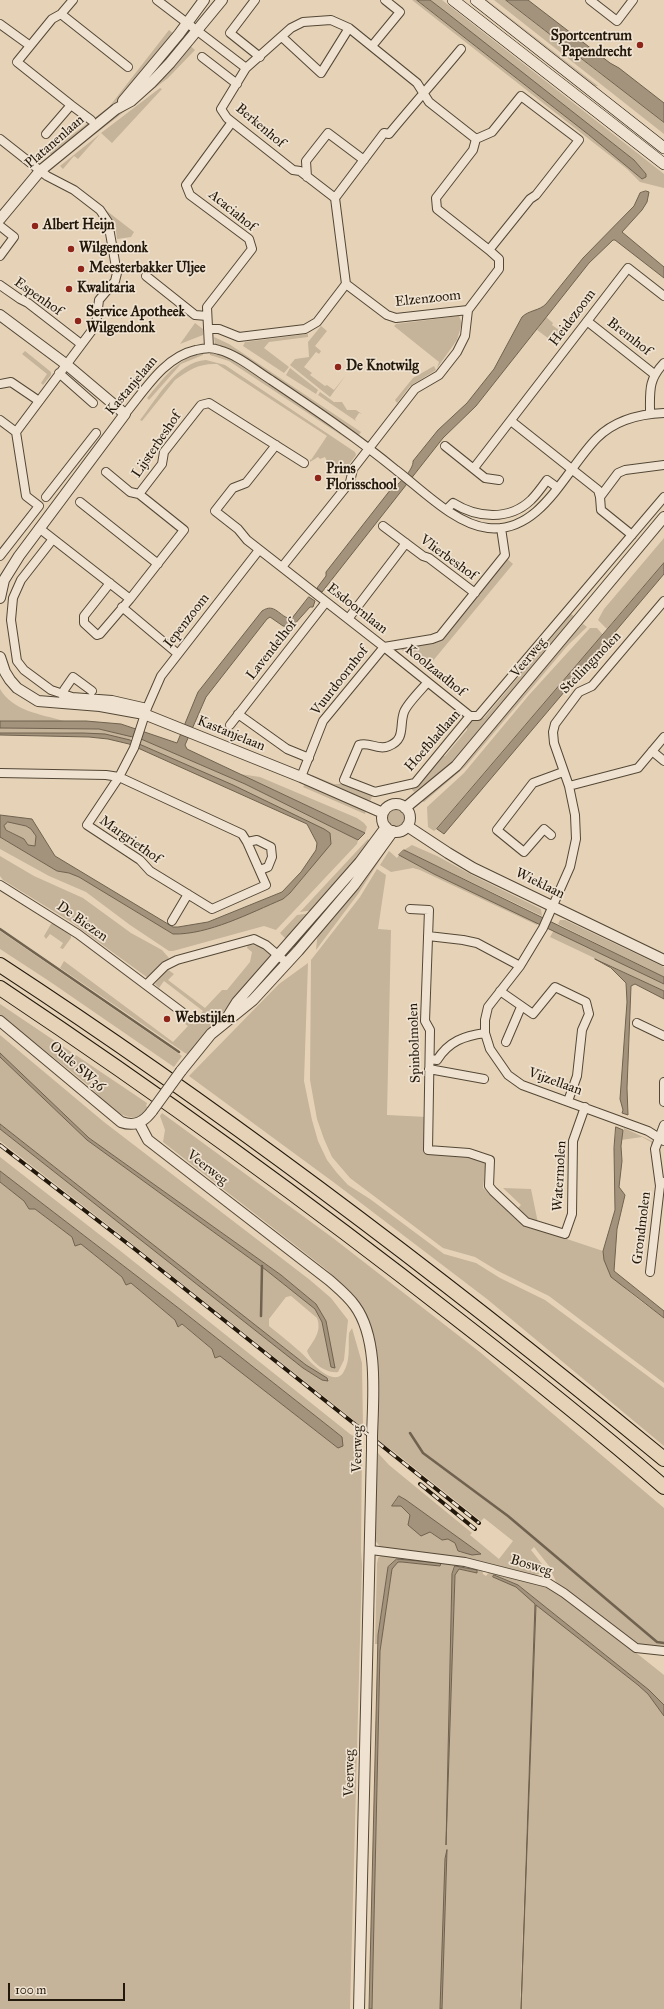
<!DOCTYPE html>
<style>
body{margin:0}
#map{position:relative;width:664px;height:2009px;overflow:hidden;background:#e6d3b7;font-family:"IM FELL Great Primer",serif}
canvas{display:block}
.scale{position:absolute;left:8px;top:1983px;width:117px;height:18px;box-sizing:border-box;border:2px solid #22180b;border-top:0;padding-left:5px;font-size:12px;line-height:14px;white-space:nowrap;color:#22180b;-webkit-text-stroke:3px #efe2d0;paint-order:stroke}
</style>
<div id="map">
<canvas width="664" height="2009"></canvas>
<div class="scale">100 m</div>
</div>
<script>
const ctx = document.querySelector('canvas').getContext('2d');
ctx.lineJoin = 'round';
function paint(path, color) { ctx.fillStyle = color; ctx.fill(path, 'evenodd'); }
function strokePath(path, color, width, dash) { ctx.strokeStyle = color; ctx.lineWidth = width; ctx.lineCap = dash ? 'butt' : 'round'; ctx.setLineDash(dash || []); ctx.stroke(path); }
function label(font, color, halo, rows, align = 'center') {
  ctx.font = font + ' "IM FELL Great Primer",serif'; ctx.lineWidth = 3.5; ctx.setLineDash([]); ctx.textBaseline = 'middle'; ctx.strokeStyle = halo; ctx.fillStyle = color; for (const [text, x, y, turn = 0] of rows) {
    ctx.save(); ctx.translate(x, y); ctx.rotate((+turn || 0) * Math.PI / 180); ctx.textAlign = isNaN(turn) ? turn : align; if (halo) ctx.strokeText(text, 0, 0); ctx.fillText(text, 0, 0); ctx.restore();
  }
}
paint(new Path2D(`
 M412 0H417L589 135 642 179H644V172L634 160 430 0H442L664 174V188L640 182 627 169Z
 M483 0H487L598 86H592Z
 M494 0H506L601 74 610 79 664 122V134Z
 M169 30 175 35 119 101 52 155 46 151 60 144 109 107Z
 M188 44 195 50 168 78 59 162 58 161 128 106Z
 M160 88 162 89 112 143 101 133Z
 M100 134 78 159 74 156 63 169 60 166Z
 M103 208 134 232 131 237 117 239 115 222 109 218Z
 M459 316 462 323 457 340 437 368 439 362 394 326 396 324Z
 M546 317 553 323 552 325 563 333 556 344 537 330Z
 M195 323 203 329V335L180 344Z
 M321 326 327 331 315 346 321 351 319 354 316 352 304 367 312 373 310 375 325 386 327 385 334 390 346 375 330 397 290 365 295 359 309 357 308 342Z
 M308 334V337L269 342 264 348 289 367 284 373 243 346 245 342Z
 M214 337 229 344 361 432 359 435 236 353 225 347 215 345Z
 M25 351 51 372V375L43 385 41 383 47 374 22 354Z
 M203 353V355L181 364 149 400 147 398C163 379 177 358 203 353Z
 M210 353 223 355 232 360 354 441 353 443 229 361 210 355Z
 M206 360 225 365 355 452 356 455 342 474 336 464 330 467 325 457 320 459 318 457 310 462V459L311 460 327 436 217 364C200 363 188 370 175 380L142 421 140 420C157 399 176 362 206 360Z
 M434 366 436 370 410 386 397 403 395 400 413 378Z
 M290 368 318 390 316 394 286 375Z
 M320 392 334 402H342L347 410H356L362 414 359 413 355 419 356 421 318 395Z
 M664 538V563L607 629 598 620 604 609Z
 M504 556 513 564 427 668 399 648 438 642 477 595Z
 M569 612 575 617 564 632 455 761 414 792 410 787 441 756H445L467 730V725L471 720 484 718 567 619Z
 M583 624 587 627 568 645 465 767 424 802 422 801 455 774 570 637Z
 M590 628H597L603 635 437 829 434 831 428 827 427 807 464 773 529 695Z
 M0 689C13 711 40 714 64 721H0Z
 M0 728 99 729 132 736 130 740C88 729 44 734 0 733Z
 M141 739 245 784 358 840 357 844 276 930 264 926 173 951H169L130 925 86 892 49 876 0 849V837L57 871 69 873 79 877 173 934 209 928 283 899 290 893 312 867 330 833 156 751 139 744Z
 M240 774 260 777 357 818 364 823 367 827 365 833Z
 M312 775 334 784H345L373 795 370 801 364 800 311 778Z
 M305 784 366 811 365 814 303 787Z
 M388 818a8 8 0 1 1 16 0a8 8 0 1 1-16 0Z
 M8 822 25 826 31 829 36 836 35 846 28 845 24 839 4 828 5 823Z
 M368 839 370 842 314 910 300 912Z
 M412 845 437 856 472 875 541 909 542 916 404 850Z
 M384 847 387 849 358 894 316 950 318 930Z
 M389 851 397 858 399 855 434 874 538 922 537 925 420 870 413 868 391 872 380 865Z
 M0 856 34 876 83 898 131 933 162 950 169 958 148 978 71 922 3 880 0 876Z
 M377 869 386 875 378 929 391 930 387 1115 427 1117 425 1152 471 1156 486 1161 483 1188 525 1225 603 1251C608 1283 641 1300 664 1318V1383L549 1296 498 1271 475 1257 443 1248 350 1178 332 1157 324 1139 317 1119 310 1080 311 960 360 897Z
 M312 913 287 940 280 933 297 915Z
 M560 920H565L664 967V977L558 924Z
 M54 923 71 935V938L63 949 60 948 63 943 50 934 46 939 44 936 51 924Z
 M554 930 664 984V991L550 937Z
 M0 931 182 1056 174 1067 49 981 0 949Z
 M248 944 262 947 273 955 235 997 190 1055 185 1053 60 968 64 961 173 1042 188 1026 181 1021 187 1013 196 1019 203 1011 164 981 159 988 155 984 167 969 174 974 168 980 205 1008 222 990H227L250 962 252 952 247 948Z
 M308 963 304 1081 312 1120 318 1141 327 1160 337 1173 348 1185 370 1199 444 1254 476 1263 500 1278 545 1300 664 1388V1446L487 1299 336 1184 189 1076 279 984Z
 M0 1004 147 1103 146 1106 149 1108C142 1117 134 1120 123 1115 108 1110 100 1095 89 1086 60 1062 30 1039 0 1016Z
 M0 1035 104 1122 310 1280 331 1298 348 1320 344 1360 338 1372C326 1374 311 1362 307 1351 314 1340 322 1331 317 1318L291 1296 286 1297 269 1319V1326C279 1334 289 1342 298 1350 306 1356 332 1389 343 1373 351 1361 348 1346 349 1333L352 1328 362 1363 363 1429 351 1418 126 1239 0 1141V1129L303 1368 322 1380H329L306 1365 0 1124V1057L87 1140 266 1270 316 1309 322 1322 331 1367 326 1321 316 1304 281 1275 89 1138 0 1053Z
 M162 1113 333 1238 481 1353 664 1508V1649L636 1644 557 1584 549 1566 534 1547 531 1550 542 1564 543 1570 539 1574 530 1577 381 1548 374 1539 378 1453 389 1465 472 1533 470 1535 499 1559 513 1541 484 1518 481 1521 393 1451 378 1441 377 1351 369 1326 357 1301 327 1270 163 1142 165 1130 160 1116ZM399 1496 480 1553V1554L458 1552 455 1543 448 1539 442 1540 429 1532 401 1506H392Z
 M624 1128 656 1143 654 1146 651 1145V1142L642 1137 621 1140Z
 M0 1157 118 1249 350 1434 362 1441 361 1551 362 1565 350 2009H0V1182L24 1201 29 1209H35L72 1237 75 1246 81 1244 122 1277 126 1285 131 1283 175 1320 179 1327 181 1324 212 1349 215 1358 220 1355 338 1448 342 1437 181 1310 0 1171Z
 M503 1188 531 1189 538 1223 530 1221 517 1209 521 1205Z
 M382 1555 454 1562 482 1569 483 1574 486 1576 489 1572 549 1586 566 1597 664 1675V1705L649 1690 518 1585 494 1575 516 1587 535 1602V1606L538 1605 638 1685 648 1694 664 1716V2009H521L535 1606 520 2009H442L447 1851 440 2009H372L380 1651 392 1569 398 1562H402L440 1566 437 1562C423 1562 397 1553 388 1567L379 1627 378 1644H375L377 1564 378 1558ZM455 1566 477 1570 476 1573 459 1569 455 1575 446 1845 452 1574Z`), '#c5b39a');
const water = new Path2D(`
 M417 0H430L447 13 634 160 646 174V177L642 179 589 135Z
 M506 0H528L610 63 619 68 664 103V122Z
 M646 191 649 192 647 202 642 210 622 232 664 267V278L615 240H613L589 263 476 406 443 438 322 592 317 588 326 576V572L391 489C398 486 414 469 413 461L438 430 467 403 494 369 522 317C529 310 539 311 546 304L583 258 634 206 640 193Z
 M664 563V574L444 834 437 829Z
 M309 597 315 601 313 607H310L292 627 283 626 270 617 267 619 206 697 185 745 187 749 365 833 358 840 245 784 141 739 99 729 0 728V721H86L121 724 177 743 198 692 262 611C275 602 279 617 291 619Z
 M0 733H83L105 734 130 740 233 785 324 829 330 833 331 844 290 893 283 899C250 913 208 935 173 934L79 877 69 873 57 871 0 837V815L32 819 55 856 173 927H178L208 922 282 892 301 872 316 850 317 843 307 824 129 744 108 739 89 737 0 735ZM8 822 26 826 31 829 36 836 35 846 28 845 24 839 6 830 4 826Z
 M404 850 664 977V984L434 874 399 855Z
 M595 959 664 991V999L635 984 631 986 627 1088 628 1115 622 1113 623 1110 620 1099 627 1002 626 983 611 968Z
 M0 1053 89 1138 281 1275 316 1304 326 1321 335 1368 331 1367 322 1322 315 1309 266 1270 87 1140 0 1057Z
 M0 1124 306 1365 327 1378 328 1381 322 1380 303 1368 0 1129Z
 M616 1127 623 1130 621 1146 622 1161 619 1187 625 1195 617 1229 614 1271 664 1311V1318L611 1277 604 1260 603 1251 615 1210 614 1148Z
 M0 1171 181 1310 332 1429 342 1437 343 1446 338 1448 220 1356 215 1358 212 1349 182 1324 178 1327 175 1320 131 1283 126 1285 122 1277 81 1244 75 1246 72 1237 35 1209H29L24 1201 0 1182Z
 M399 1496 406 1500 481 1554 472 1555 458 1551 455 1543 448 1539 442 1540 430 1532 421 1536 408 1525 410 1515 401 1506H392Z
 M397 1559 441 1563 440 1566 402 1562H398L392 1569 380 1651 372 2009H369L378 1635 388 1567Z
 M455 1566 477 1570V1573L459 1569 455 1575 446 1845 452 1574Z
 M494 1575 518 1585 649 1690 664 1705V1716L648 1694 638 1685 536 1605 521 2009 535 1604 516 1587 493 1577Z
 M447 1850 442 2009H440L445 1859Z`);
paint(water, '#a3937d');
strokePath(water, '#6f624f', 1);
strokePath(new Path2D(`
 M0 929 179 1052
 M261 1316 262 1266
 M410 1433 423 1453 508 1516 657 1642 664 1643`), '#6f624f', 2.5);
const minor = new Path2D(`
 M157 0 246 68 221 109 227 118 293 170 300 171 335 198 346 284
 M255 0 230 33 260 57
 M590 0 617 21 633 0
 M61 14 128 67
 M0 24 29 45
 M282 37 321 73 349 28
 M372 46 400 12 385 0
 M202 57 237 84
 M246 68 291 28 303 22 331 20 349 28 417 83 429 102 476 139 473 150 436 198 437 209 489 250
 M71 105 91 120
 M46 134 71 105 17 62 52 19 61 14 73 0
 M0 139 47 176 74 190 100 210 108 222 117 273 115 281 99 300 96 325 16 432 26 496 39 506 0 556
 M307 177 306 161 328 133 364 160
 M335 198 384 133 389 134C413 105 437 78 461 49
 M0 226 14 237 0 256
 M146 276 195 315 207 316
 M0 285 20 299 28 303 81 344
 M587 321 654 374
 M208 329H219L239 337 305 329 317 322 346 284 387 315 396 318 468 310 499 269V259L489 250 530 199 536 195 579 140 521 96 492 132 476 139
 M209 348 207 307 252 249 249 239 190 195 186 185 232 122
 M59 373 93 403
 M0 384 11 382 39 401
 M650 413C650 391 648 380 664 363
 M125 414C145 390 164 357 196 350 204 348 212 347 219 350 238 355 255 370 271 380 314 409 356 437 396 470 421 489 456 525 488 528 541 534 566 469 597 438 615 420 639 414 664 413
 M0 420 16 432
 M511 421 598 490 600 497
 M276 445 246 483 233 488 215 511 238 529 247 540 384 647 432 639 440 636 505 555 501 528
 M445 446 485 478 499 480
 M474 468 628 268 664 296
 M139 494 162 464 164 452 201 405 209 403 304 463
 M46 497 96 433
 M80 502 158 564
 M447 509 453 503C477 518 509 521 531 500 537 494 542 487 547 480L558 488
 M383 526 423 556 429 558 475 593
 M39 528 130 599 184 530 139 494 130 492 106 472
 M632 535 601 510 600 497 618 473 625 470 664 465
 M53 539 21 580 13 598 11 620 17 661 24 670 51 690 72 697 112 700 147 708
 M282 567 350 482 353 469 415 389 439 375 457 352 465 336 468 310
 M110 583 84 616V623L97 635 100 634 130 599
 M664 601 592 686 579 692 555 724 553 732 554 743 569 786 575 815 576 839 570 867 543 928 520 966 488 1007 485 1020V1033L490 1049 508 1075 522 1085 648 1131 664 1141
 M122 607 178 654
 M348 619 406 543
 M427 683C421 690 407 704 404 712 399 726 406 739 389 746 378 751 369 741 359 745L344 780 375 792 415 783 470 716
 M63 700 64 690 73 677 92 691
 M238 714 287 749 309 758
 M470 716H478L664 497
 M230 725 326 602
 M652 751 664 761
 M0 773 106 775 119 777 134 748 147 708 161 676 259 550
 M119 777 242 834 247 842 266 885 212 909 150 871 140 860 87 825Z
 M301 777 323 721 384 647 470 716
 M569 786 638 768 664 737
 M551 835 544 829 524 852 497 830 533 783 563 772
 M247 842 257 840 271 847 272 857 268 867 260 870
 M0 885 78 934 182 1012
 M410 909 429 910 425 1021 430 1030 428 1150 469 1153 490 1160 489 1186 493 1191 526 1222 565 1234 572 1214 573 1141 585 1107
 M172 921 188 894
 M428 936 463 940 477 943 520 966
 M146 985 165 966 177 960 254 939 266 945 287 963
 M500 991 533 1014 555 987 586 1002 589 1014 582 1030 577 1076 568 1101
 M637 1023 664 1036
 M506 1042 521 1007
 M430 1059 437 1060C449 1041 464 1036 485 1033
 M429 1069 484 1079
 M664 1082V1102
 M660 1186 655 1149 664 1125
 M650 1272 660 1186 664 1182
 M371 1550 465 1562 548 1583 564 1593 636 1648 664 1651`);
const tertiary = new Path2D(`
 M123 101 179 34 204 0
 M0 219 40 171 116 109 131 101 151 83 170 63 222 0
 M0 315 67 365 125 414 19 556 4 580 0 598
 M0 657 5 672 10 680 17 688 38 701 100 706 144 714 301 777 383 813
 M382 818a14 14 0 1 1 28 0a14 14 0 1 1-28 0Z
 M405 808 456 766 664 517
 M407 826 448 853 473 868 664 960
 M227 1018 237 1002 360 862 386 827
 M0 1021 121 1122C135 1127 144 1122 152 1111
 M181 1071 211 1034 253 1000 298 951 354 885 393 831
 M139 1123 148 1140 329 1280C338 1288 348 1296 355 1306 379 1339 373 1398 372 1437
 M359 2009 372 1449`);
const secondary = new Path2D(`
 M453 0 664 164
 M476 0 664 148`);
const motorway = new Path2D(`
 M0 965C231 1116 451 1284 664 1459
 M0 988C156 1092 308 1202 456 1318 527 1373 597 1429 664 1487`);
strokePath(minor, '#534736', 10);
strokePath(tertiary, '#534736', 12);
strokePath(secondary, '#22180b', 12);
strokePath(motorway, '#22180b', 16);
strokePath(minor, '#efe2d0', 8);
strokePath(tertiary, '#efe2d0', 10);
strokePath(secondary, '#efe2d0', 11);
strokePath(motorway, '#e6d3b7', 14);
const rail = new Path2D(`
 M0 1145 136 1250 479 1523
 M420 1484 475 1529`);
strokePath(rail, '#22180b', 4);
strokePath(rail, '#efe2d0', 2.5, [8]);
const tertiaryBridge = new Path2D(`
 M152 1111 181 1071
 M372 1449V1437`);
strokePath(tertiaryBridge, '#534736', 12, []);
strokePath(tertiaryBridge, '#efe2d0', 10);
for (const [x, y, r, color] of [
 [640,45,4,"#8f2418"],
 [35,226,4,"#8f2418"],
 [71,249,4,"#8f2418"],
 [81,269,4,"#8f2418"],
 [69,289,4,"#8f2418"],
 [78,321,4,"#8f2418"],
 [338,367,4,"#8f2418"],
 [318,478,4,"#8f2418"],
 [167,1019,4,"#8f2418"]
]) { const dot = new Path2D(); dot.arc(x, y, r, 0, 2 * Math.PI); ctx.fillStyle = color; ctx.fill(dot); strokePath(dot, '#efe2d0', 1.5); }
label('bold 14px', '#22180b', '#efe2d0', [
 ["Sportcentrum",632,37,"right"],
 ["Papendrecht",632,53,"right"],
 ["Albert Heijn",43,226],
 ["Wilgendonk",79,249],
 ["Meesterbakker Uljee",89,269],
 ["Kwalitaria",77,289],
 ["Service Apotheek",86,313],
 ["Wilgendonk",86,329],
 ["De Knotwilg",346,367],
 ["Prins",326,470],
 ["Florisschool",326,486],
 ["Webstijlen",175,1019]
], 'left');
label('14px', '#22180b', '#efe2d0', [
 ["Berkenhof",260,126,40],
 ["Platanenlaan",55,142,-41],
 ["Acaciahof",232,211,39],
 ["Espenhof",38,297,35],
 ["Elzenzoom",428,299,-6],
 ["Heidezoom",573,318,-53],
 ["Bremhof",629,337,38],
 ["Kastanjelaan",132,386,-50],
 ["Lijsterbeshof",157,445,-56],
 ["Vlierbeshof",448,558,36],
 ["Esdoornlaan",357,609,38],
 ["Iepenzoom",187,621,-52],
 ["Lavendelhof",272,650,-52],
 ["Veerweg",529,658,-50],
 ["Stellingmolen",591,663,-46],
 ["Koolzaadhof",435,671,39],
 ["Vuurdoornhof",340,681,-52],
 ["Kastanjelaan",231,734,22],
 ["Hoefbladlaan",433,741,-49],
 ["Margriethof",130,840,35],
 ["Wieklaan",540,884,26],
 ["De Biezen",82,922,35],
 ["Spinbolmolen",415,1043,-92],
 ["Oude SW36",77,1067,41],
 ["Vijzellaan",555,1082,20],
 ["Veerweg",207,1168,38],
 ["Watermolen",560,1176,-87],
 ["Grondmolen",642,1228,-83],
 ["Veerweg",358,1449,-89],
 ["Bosweg",531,1566,17],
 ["Veerweg",350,1773,-89]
]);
</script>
